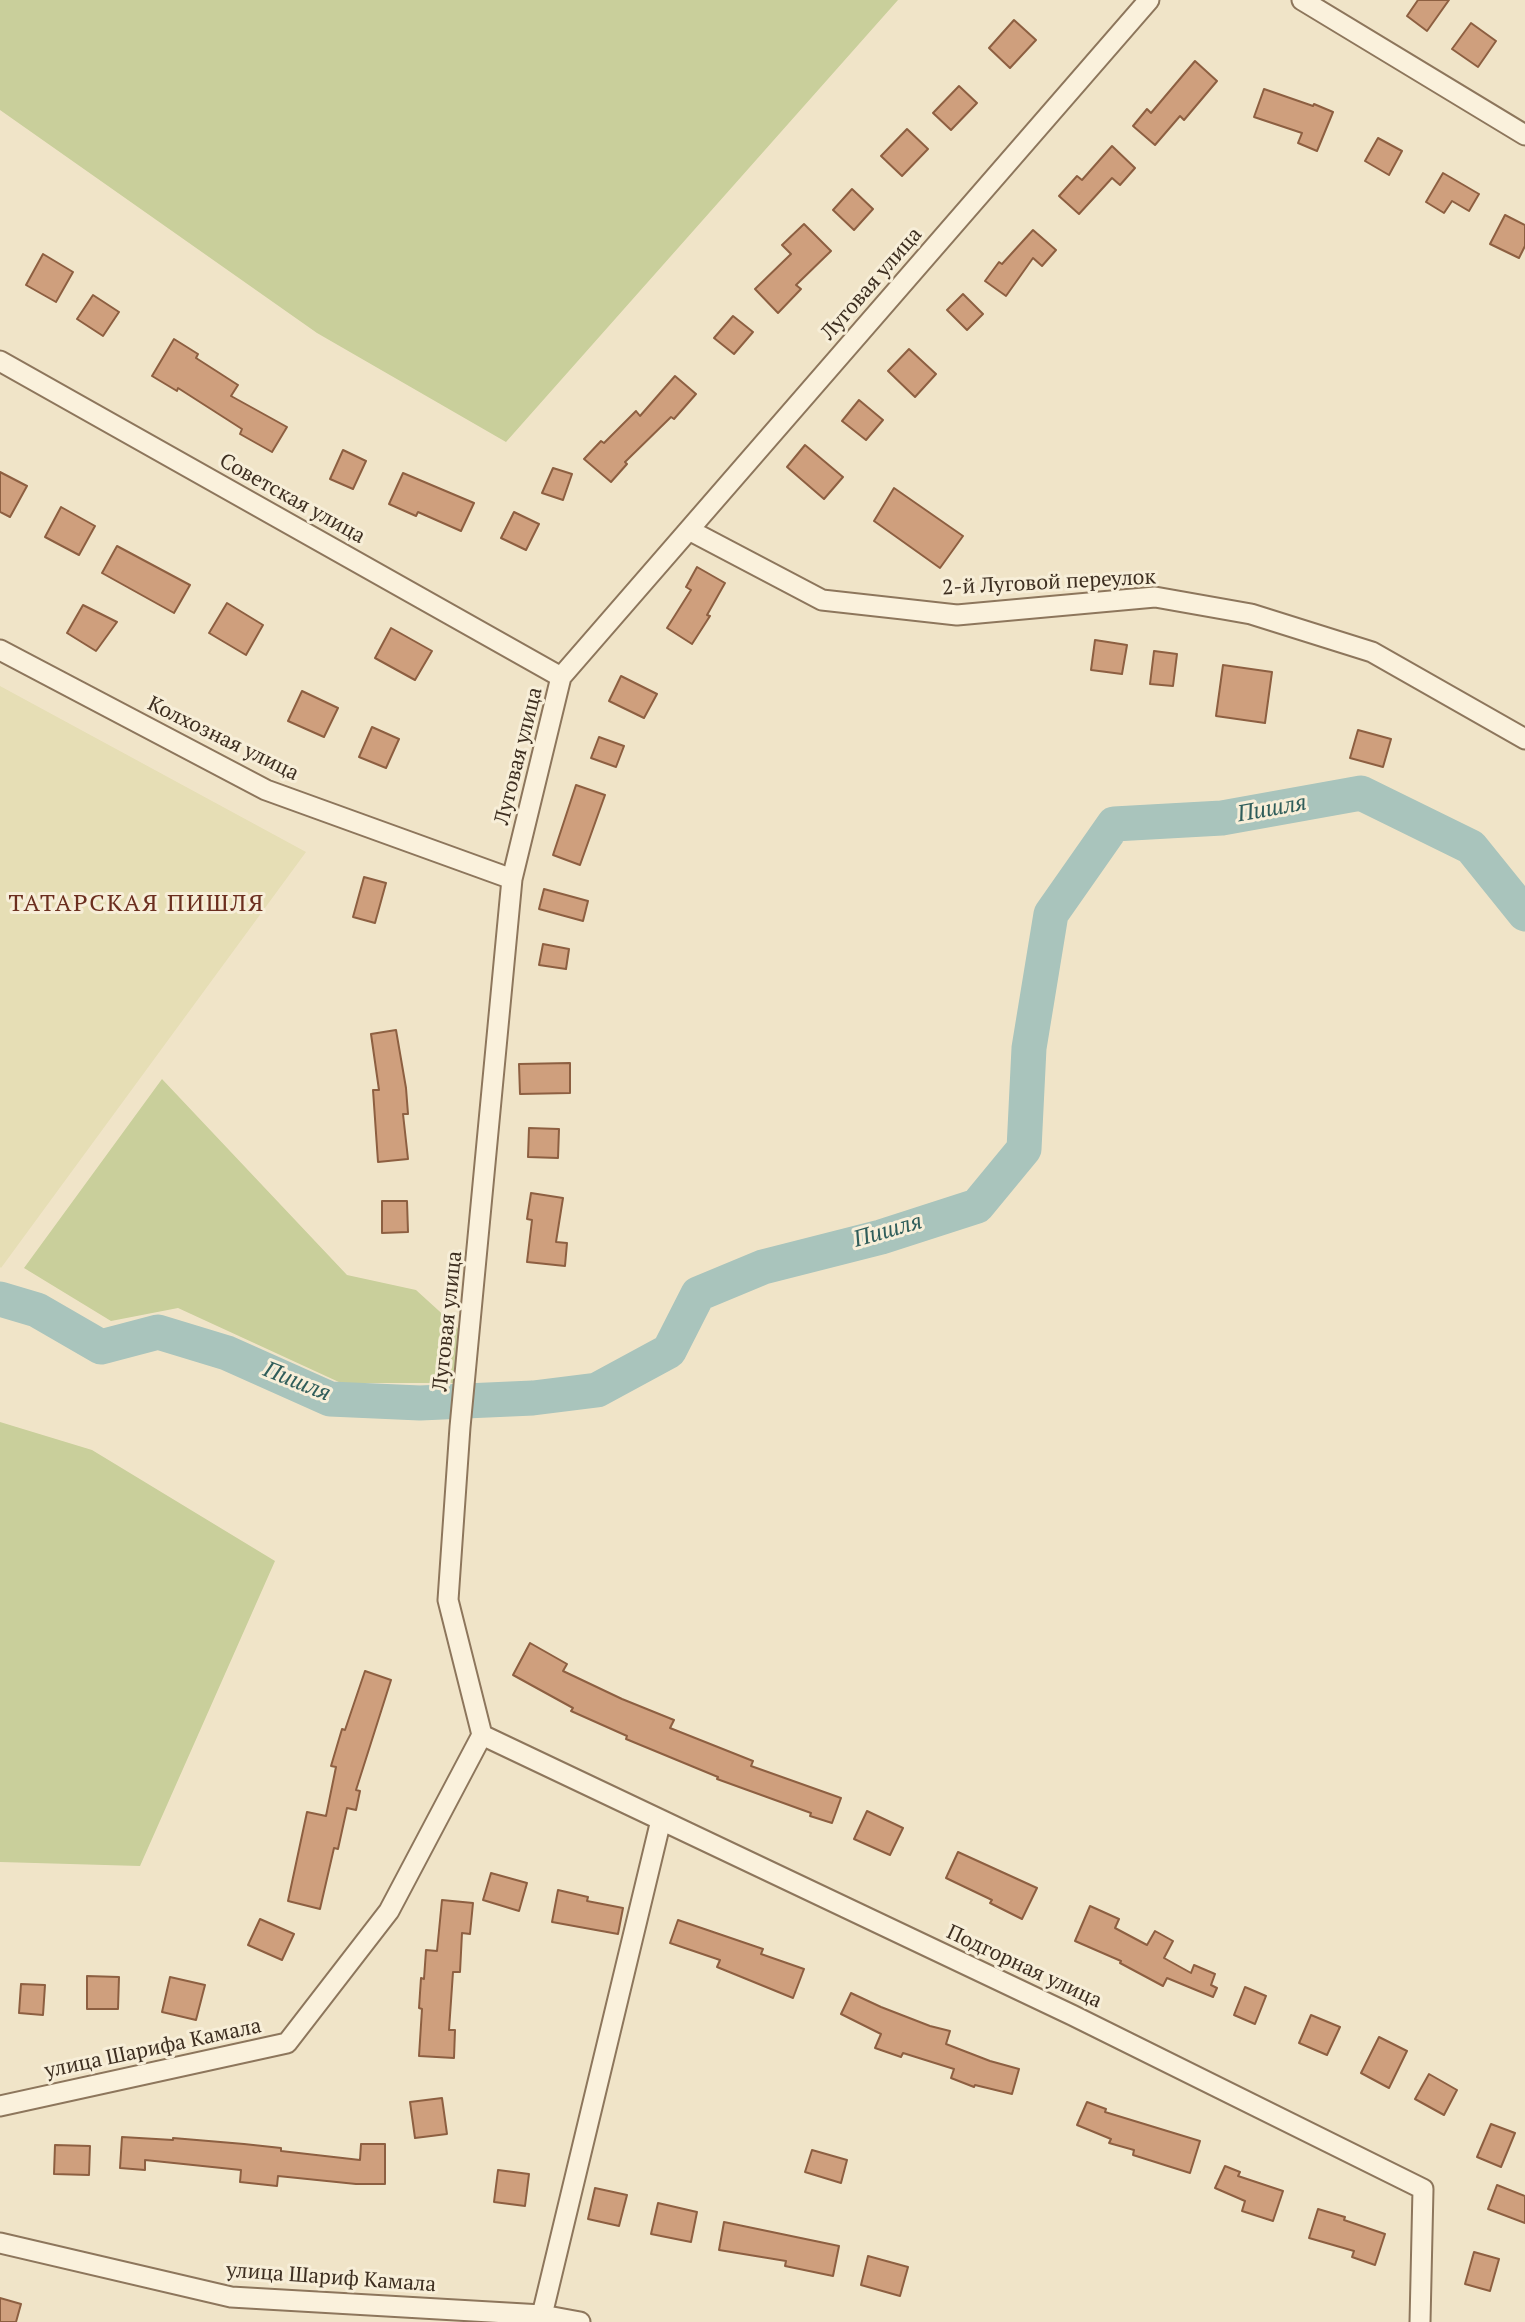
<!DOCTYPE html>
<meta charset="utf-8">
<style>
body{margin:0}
canvas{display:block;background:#f0e4c8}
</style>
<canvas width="1525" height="2322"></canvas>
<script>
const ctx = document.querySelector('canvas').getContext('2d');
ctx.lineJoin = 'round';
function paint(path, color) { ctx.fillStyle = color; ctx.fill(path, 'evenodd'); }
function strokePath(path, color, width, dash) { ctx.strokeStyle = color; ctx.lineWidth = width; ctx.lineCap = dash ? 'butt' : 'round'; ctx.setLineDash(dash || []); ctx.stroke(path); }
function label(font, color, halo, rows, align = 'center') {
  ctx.font = font + ' "PT Serif",serif'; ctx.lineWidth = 6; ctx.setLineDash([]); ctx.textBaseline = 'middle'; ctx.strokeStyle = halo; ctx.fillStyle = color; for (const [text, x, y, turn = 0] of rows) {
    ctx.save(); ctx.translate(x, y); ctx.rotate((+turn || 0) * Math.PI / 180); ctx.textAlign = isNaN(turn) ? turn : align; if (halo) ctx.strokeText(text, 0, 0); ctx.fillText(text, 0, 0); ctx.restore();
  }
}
paint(new Path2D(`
 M0 686 306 852 1 1268 0 1267Z`), '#e6deb5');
paint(new Path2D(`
 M0 0H898L506 442 317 333 0 110Z
 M162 1079 347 1275 416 1290 460 1330 464 1383H341L178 1308 111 1321 24 1268Z
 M0 1422 92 1450 275 1561 140 1866 0 1862Z`), '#c9cf9b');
strokePath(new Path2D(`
 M0 1299 37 1310 101 1347 158 1332 227 1353 330 1399 420 1403 533 1398 597 1390 669 1351 698 1294 763 1267 881 1237 977 1206 1024 1149 1029 1048 1051 914 1114 824 1222 818 1361 793 1471 847 1525 914`), '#a9c4bc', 35);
const building = new Path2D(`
 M1418 0H1449L1427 31 1407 16Z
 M1014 20 1036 40 1010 68 989 48Z
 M1471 23 1496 41 1478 67 1452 49Z
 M1195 61 1217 81 1184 120 1180 116 1155 145 1133 126 1147 109 1151 113Z
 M959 86 977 103 951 130 933 113Z
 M1264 89 1313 106 1314 104 1333 112 1317 151 1298 143 1302 133 1254 117Z
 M907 129 928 149 902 176 881 156Z
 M1378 138 1402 151 1389 175 1365 161Z
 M1112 146 1135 168 1120 185 1112 178 1079 214 1059 196 1077 176 1082 180Z
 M1443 173 1479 194 1469 211 1452 201 1444 213 1426 202Z
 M852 189 873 209 854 230 833 210Z
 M1505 215 1525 225V246L1519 258 1490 244Z
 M804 224 831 251 796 285 801 289 778 313 755 289 791 254 782 245Z
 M1033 230 1056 250 1042 266 1033 258 1006 296 985 281 999 262 1002 264Z
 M43 254 73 272 56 302 26 285Z
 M963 294 983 314 967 330 947 310Z
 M93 295 119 312 103 336 77 319Z
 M733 316 753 332 734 354 714 338Z
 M174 339 198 354 196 358 238 385 231 396 287 427 272 452 240 434 242 429 178 388 177 391 152 376Z
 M909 349 936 374 915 397 888 371Z
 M675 376 696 394 674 419 671 417 625 462 627 464 611 482 584 459 601 441 604 443 636 411 640 416Z
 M859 400 883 420 866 440 842 421Z
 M805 445 843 477 824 499 787 467Z
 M343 450 366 461 353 489 330 479Z
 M553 468 572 474 563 500 542 493Z
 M0 472 27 486 10 517 0 512Z
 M403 473 474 503 461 531 418 512 416 516 389 504Z
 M894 488 963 536 940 568 874 521Z
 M61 507 95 526 79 555 45 537Z
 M514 512 539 524 526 550 501 538Z
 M117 546 190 585 174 613 102 573Z
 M697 567 725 583 707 615 710 616 692 644 667 628 691 590 686 587Z
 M227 603 263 625 246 655 209 633Z
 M83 605 117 622 96 651 67 633Z
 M391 628 432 651 415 680 375 658Z
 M1095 640 1127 645 1122 674 1091 670Z
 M1154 651 1177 654 1173 686 1150 684Z
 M1223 665 1272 672 1265 723 1216 716Z
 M621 676 657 694 644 718 609 701Z
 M302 691 338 708 324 737 288 721Z
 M372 727 399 739 386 768 359 757Z
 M1358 730 1391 739 1383 767 1350 758Z
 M599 737 624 746 616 767 591 758Z
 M576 785 605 795 580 865 553 855Z
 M364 877 386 883 375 923 353 917Z
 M544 889 588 901 583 921 539 909Z
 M543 944 569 949 566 969 539 965Z
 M396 1030 406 1088 408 1114H403L408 1159 378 1162 373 1090H379L371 1034Z
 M570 1063V1093L520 1094 519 1064Z
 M529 1128 559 1129 558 1158 528 1157Z
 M531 1193 563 1198 556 1242 567 1243 565 1266 527 1262 532 1220 527 1219Z
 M382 1201H407L408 1232 382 1233Z
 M530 1643 567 1664 563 1671 622 1699 674 1720 670 1728 753 1761 751 1766 841 1798 832 1823 810 1816 811 1813 717 1779 718 1777 626 1739 627 1736 571 1711 573 1708 513 1675Z
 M365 1671 391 1680 356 1790 360 1791 356 1810 347 1808 338 1849 334 1848 320 1909 288 1901 307 1812 326 1816 336 1767 331 1766 342 1729 345 1730Z
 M867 1811 903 1828 890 1855 854 1839Z
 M958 1852 1037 1888 1022 1919 990 1903 992 1900 946 1878Z
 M491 1873 527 1883 519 1911 483 1900Z
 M558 1890 588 1897 587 1901 623 1908 618 1934 552 1922Z
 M442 1900 473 1903 470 1934 462 1933 460 1972H453L449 2030H455L454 2058 419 2056 422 2009 419 2008 421 1978 424 1979 426 1950 437 1951Z
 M1090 1906 1119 1919 1115 1928 1147 1945 1155 1931 1173 1941 1164 1958 1191 1973 1194 1965 1215 1974 1211 1985 1217 1988 1213 1997 1167 1978 1163 1986 1120 1963 1121 1961 1075 1941Z
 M260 1919 294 1934 282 1960 248 1945Z
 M678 1920 763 1949 761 1954 804 1969 793 1998 717 1967 720 1960 670 1943Z
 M87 1976 119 1977 118 2009H87Z
 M170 1977 205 1985 196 2020 162 2012Z
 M21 1984 45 1985 43 2015 19 2013Z
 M1245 1987 1266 1996 1255 2024 1234 2015Z
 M851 1993 881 2007 930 2026 950 2031 946 2044 990 2061 1019 2069 1012 2094 975 2085 974 2087 951 2078 954 2069 903 2053 901 2057 875 2048 881 2034 841 2014Z
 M1311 2015 1340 2027 1327 2055 1299 2043Z
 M1379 2037 1407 2051 1389 2088 1361 2073Z
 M1429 2074 1457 2090 1444 2115 1415 2099Z
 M442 2098 447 2134 415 2138 410 2102Z
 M1087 2102 1106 2109 1105 2112 1200 2141 1190 2173 1133 2155 1134 2150 1109 2143 1111 2139 1077 2125Z
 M1491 2124 1515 2133 1501 2167 1477 2157Z
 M122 2137 173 2140V2138L244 2144 281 2148V2151L360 2160 361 2144H385V2184H356L278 2176 277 2186 240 2182 241 2170 145 2160V2170L120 2168Z
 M55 2145 90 2146 89 2175 54 2174Z
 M812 2150 847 2160 841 2183 805 2172Z
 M1225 2166 1240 2172 1238 2176 1283 2191 1273 2221 1242 2211 1245 2201 1215 2188Z
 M498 2170 529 2174 525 2206 494 2202Z
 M1497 2185 1525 2196V2223L1488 2209Z
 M595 2188 627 2195 619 2226 588 2219Z
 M658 2203 697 2212 691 2242 651 2234Z
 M1318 2209 1345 2217 1344 2220 1385 2234 1375 2265 1352 2257 1354 2251 1309 2238Z
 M724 2222 839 2246 833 2276 785 2266 786 2261 719 2250Z
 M1474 2252 1499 2259 1490 2291 1465 2284Z
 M868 2256 908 2267 900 2296 861 2285Z
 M0 2298 21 2304 16 2322H0Z`);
paint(building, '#cf9f7d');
strokePath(building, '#8d5f41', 2);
const minor = new Path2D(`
 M1302 0 1525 135
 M0 361 561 677
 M689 530 822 600 957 615 1155 597 1251 614 1372 652 1525 739
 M0 650 266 790 512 879
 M482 1735 448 1600 460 1427 512 879 561 677 1149 0
 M482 1735 1072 2015 1423 2189 1420 2322
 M0 2106 287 2043 389 1911 482 1735
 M0 2243 231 2297 542 2315 580 2322
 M542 2322V2315L661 1820`);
strokePath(minor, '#8d765c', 23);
strokePath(minor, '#faf1dc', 19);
label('21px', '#3d2e20', '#f7eed8', [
 ["Луговая улица",872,284,-49],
 ["Советская улица",292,499,29],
 ["2-й Луговой переулок",1049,583,-3],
 ["Колхозная улица",223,739,26],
 ["Луговая улица",519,756,-76],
 ["Луговая улица",448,1321,-84],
 ["Подгорная улица",1024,1967,25],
 ["улица Шарифа Камала",153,2049,-12],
 ["улица Шариф Камала",331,2278,4]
]);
label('italic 23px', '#2f5d5a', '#f7eed8', [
 ["Пишля",1272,809,-10],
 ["Пишля",888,1231,-16],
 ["Пишля",297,1382,22]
]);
ctx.letterSpacing = '2px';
label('24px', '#6b2e1e', '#f7eed8', [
 ["ТАТАРСКАЯ ПИШЛЯ",137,904]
]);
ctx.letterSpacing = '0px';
</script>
